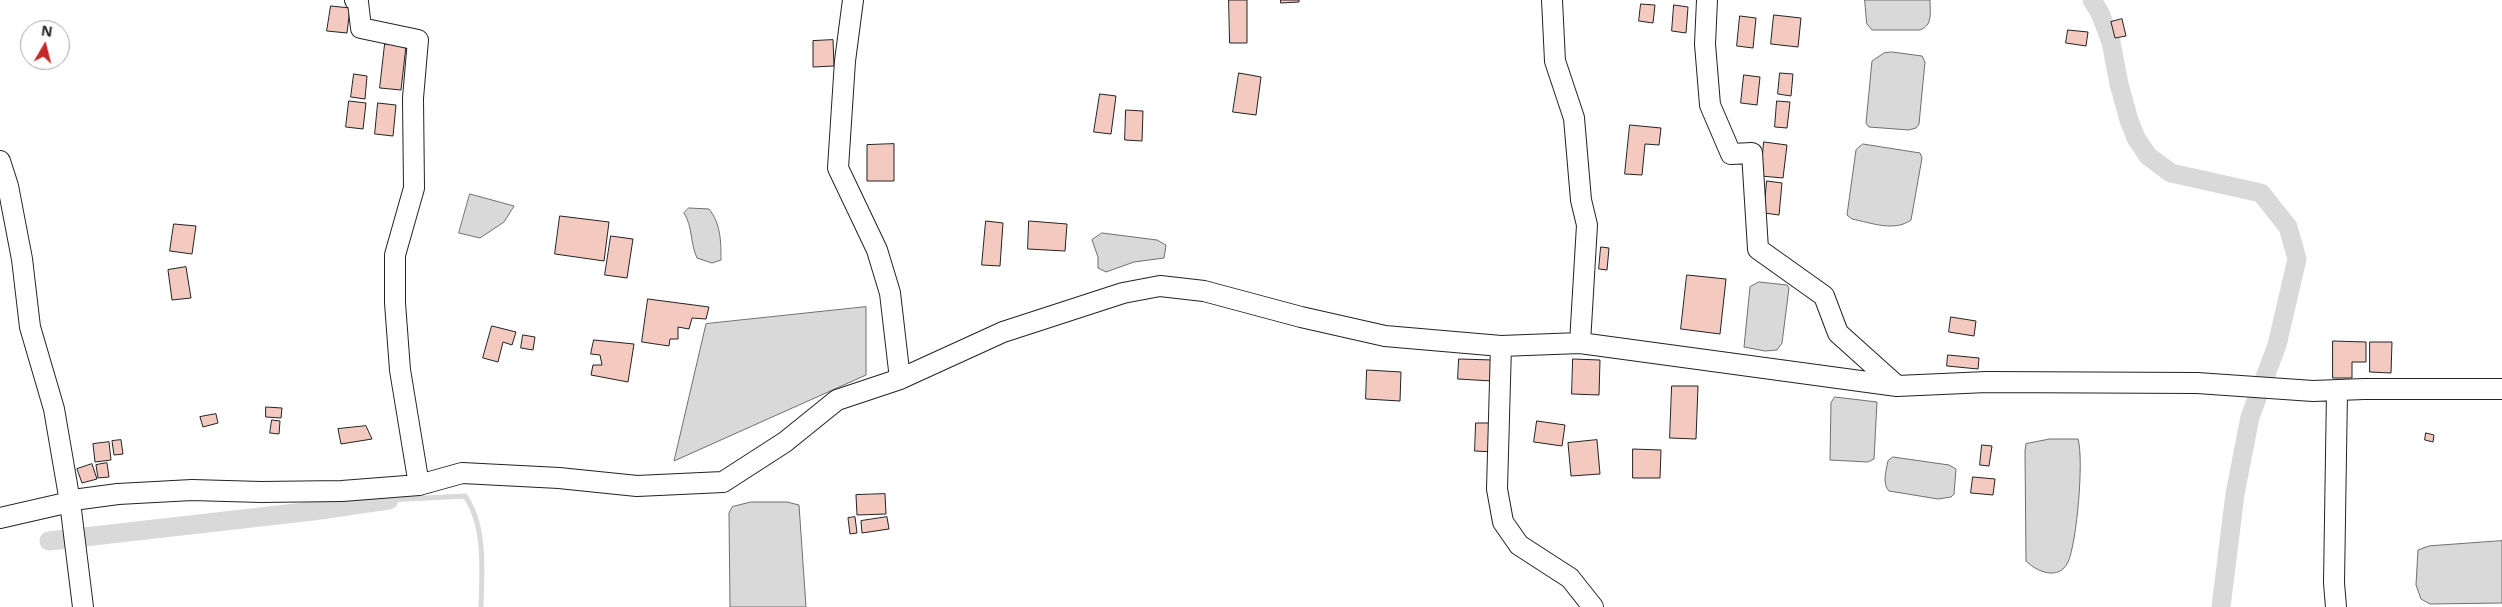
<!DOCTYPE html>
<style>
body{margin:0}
#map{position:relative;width:2502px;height:607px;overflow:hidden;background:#fff;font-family:"Open Sans",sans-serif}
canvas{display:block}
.north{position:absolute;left:20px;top:20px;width:50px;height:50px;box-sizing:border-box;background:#fff;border:1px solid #a7a7a7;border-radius:50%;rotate:8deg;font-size:14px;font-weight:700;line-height:20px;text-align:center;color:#222}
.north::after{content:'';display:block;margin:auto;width:18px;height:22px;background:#c62828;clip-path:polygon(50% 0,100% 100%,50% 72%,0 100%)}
</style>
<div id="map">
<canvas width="2502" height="607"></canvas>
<div class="north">N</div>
</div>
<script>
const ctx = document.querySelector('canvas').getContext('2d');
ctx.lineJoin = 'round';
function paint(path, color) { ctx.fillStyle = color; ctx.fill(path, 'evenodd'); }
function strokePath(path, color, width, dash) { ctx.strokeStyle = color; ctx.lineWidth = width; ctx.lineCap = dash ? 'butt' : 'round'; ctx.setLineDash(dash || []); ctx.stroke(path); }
const water = new Path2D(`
 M1865 0H1930C1930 13 1933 25 1920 30H1872L1867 24Z
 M1892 52 1922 56 1925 62 1919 124 1916 128 1909 130 1869 127 1866 123 1872 61 1884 53Z
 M1863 144 1920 153 1922 158 1911 220C1894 232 1872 223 1852 219L1847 215 1856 150Z
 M470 194 514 206 504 222 480 238 459 233Z
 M689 208 709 209C721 224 721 242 721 260L712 263 697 258C690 243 693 227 684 213Z
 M1102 233 1157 240 1166 245 1164 258 1134 262 1106 272 1098 268V257L1092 240Z
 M1759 282 1787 285 1789 288 1782 343 1777 350 1765 351 1744 347 1750 287Z
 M866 307V375L674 461 706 324Z
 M1835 397 1877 402 1874 459 1868 462 1830 460 1831 403Z
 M2050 439H2078C2084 459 2077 542 2068 562 2059 581 2037 572 2026 561L2025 451 2026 444Z
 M1893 457 1949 465 1956 469 1954 494 1951 497 1938 499 1889 491C1882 484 1886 471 1888 461Z
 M751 502H787L799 505 806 607H730L729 513 732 507Z
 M2502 541V603L2430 604 2421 599 2416 585 2418 550 2429 546Z`);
paint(water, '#d9d9d9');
strokePath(water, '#6f6f6f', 1);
strokePath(new Path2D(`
 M389 500 465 496C486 526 482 571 481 607`), '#d9d9d9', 5);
strokePath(new Path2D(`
 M2092 0 2100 13 2111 42 2119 84 2129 120 2136 138 2148 156 2171 173 2261 193 2288 227 2297 259 2277 345 2250 417 2235 494 2221 607
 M49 541 313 511 389 500`), '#d9d9d9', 19);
const building = new Path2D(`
 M1229 0H1247V43H1230Z
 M1281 0H1299V2L1281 3Z
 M1641 4 1655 5 1653 23 1639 21Z
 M1674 5 1688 7 1686 33 1672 31Z
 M331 6 350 8 347 33 327 31Z
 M1774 15 1801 18 1798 47 1771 44Z
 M1740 16 1756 18 1753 48 1737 46Z
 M2122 19 2126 36 2115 38 2111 22Z
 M2068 30 2088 32 2086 46 2066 43Z
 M833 40 834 66 813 67V41Z
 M385 44 406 46 401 90 380 88Z
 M1239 73 1261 77 1256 115 1233 112Z
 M1780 73 1793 74 1791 96 1778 94Z
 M354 74 367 76 365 99 351 97Z
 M1744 75 1760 77 1757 105 1741 103Z
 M1100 94 1116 96 1111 134 1094 132Z
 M349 101 366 103 363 129 346 127Z
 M1777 101 1790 102 1787 128 1775 127Z
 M378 103 396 105 393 136 375 134Z
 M1126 110 1143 111 1142 141 1125 140Z
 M1630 125 1661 128 1659 145 1645 144 1642 175 1625 174Z
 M1764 142 1787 145 1783 178 1761 176Z
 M894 144V181H867V145Z
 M1767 181 1782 183 1779 215 1764 213Z
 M560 216 609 222 604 261 555 254Z
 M986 221 1003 223 1000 266 982 265Z
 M1029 221 1067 224 1065 251 1028 249Z
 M174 224 196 226 192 254 170 251Z
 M611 236 633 239 627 278 605 275Z
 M1601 247 1609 248 1607 270 1599 269Z
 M186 267 191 298 172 300 168 270Z
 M1687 275 1726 279 1720 334 1681 329Z
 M648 299 709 307 706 319 692 318 689 329 678 327V339H670L669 346 642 342Z
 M1951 317 1976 321 1974 336 1949 332Z
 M492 326 516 332 512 345 503 342 498 362 483 358Z
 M523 335 535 337 533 350 521 348Z
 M594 340 634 344 628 382 591 375 593 365H602L600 355 591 354Z
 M2333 341 2366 342V362H2352V378H2333Z
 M2370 342H2392L2391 373 2370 372Z
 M1948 355 1979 358 1978 369 1947 366Z
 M1459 359 1493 360 1492 381 1458 379Z
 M1573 359 1600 360 1599 395 1572 394Z
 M1367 370 1401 372 1400 401 1366 399Z
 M1672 386H1698L1696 439 1670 438Z
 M266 407 282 408 281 418 266 417Z
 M216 414 218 423 203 427 200 417Z
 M272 420 280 421 279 434 270 433Z
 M1537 421 1565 425 1562 446 1534 442Z
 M1476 423H1496L1494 452 1475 451Z
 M366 426 372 439 341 444 338 429Z
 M2426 433 2434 435 2433 442 2425 440Z
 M121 440 123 454 114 455 112 441Z
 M1597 440 1600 474 1571 476 1568 443Z
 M109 442 111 460 95 462 93 444Z
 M1982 445 1992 446 1989 466 1980 465Z
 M1633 449 1661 450 1660 478H1633Z
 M107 463 109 477 98 478 96 465Z
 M92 464 97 479 82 483 77 469Z
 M1973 477 1995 479 1993 495 1971 493Z
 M885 494 886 514 857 515 856 495Z
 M855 517 857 533 850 534 848 518Z
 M887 517 889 529 862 533 861 521Z`);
paint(building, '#f3c9c0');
strokePath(building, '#222', 1);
const minor = new Path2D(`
 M355 0 358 2 361 28 418 40 413 98 414 188 395 255V303L400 370 419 485
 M853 0 845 61 838 168 877 250 890 293 900 379
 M1552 0 1555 61 1574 118 1581 200 1587 225 1580 343
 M1707 0 1705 44 1710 105 1731 154 1752 153 1758 249 1824 296 1838 333 1897 386
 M0 161 8 186 22 259 30 327 54 409 70 502 83 607
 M1501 346 1497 489 1503 522 1519 545 1570 578 1593 607
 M0 518 70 502 73 500 118 494 192 490 261 492 342 491 419 485 462 473 559 478 637 486 723 482 785 442 837 400 900 379 1003 332 1123 293 1160 286 1204 291 1301 317 1385 336 1501 346 1580 343 1897 386 1987 382 2197 383 2313 391 2364 389H2502
 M2336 607 2334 583 2337 391`);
strokePath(minor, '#222', 22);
strokePath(minor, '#fff', 20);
</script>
